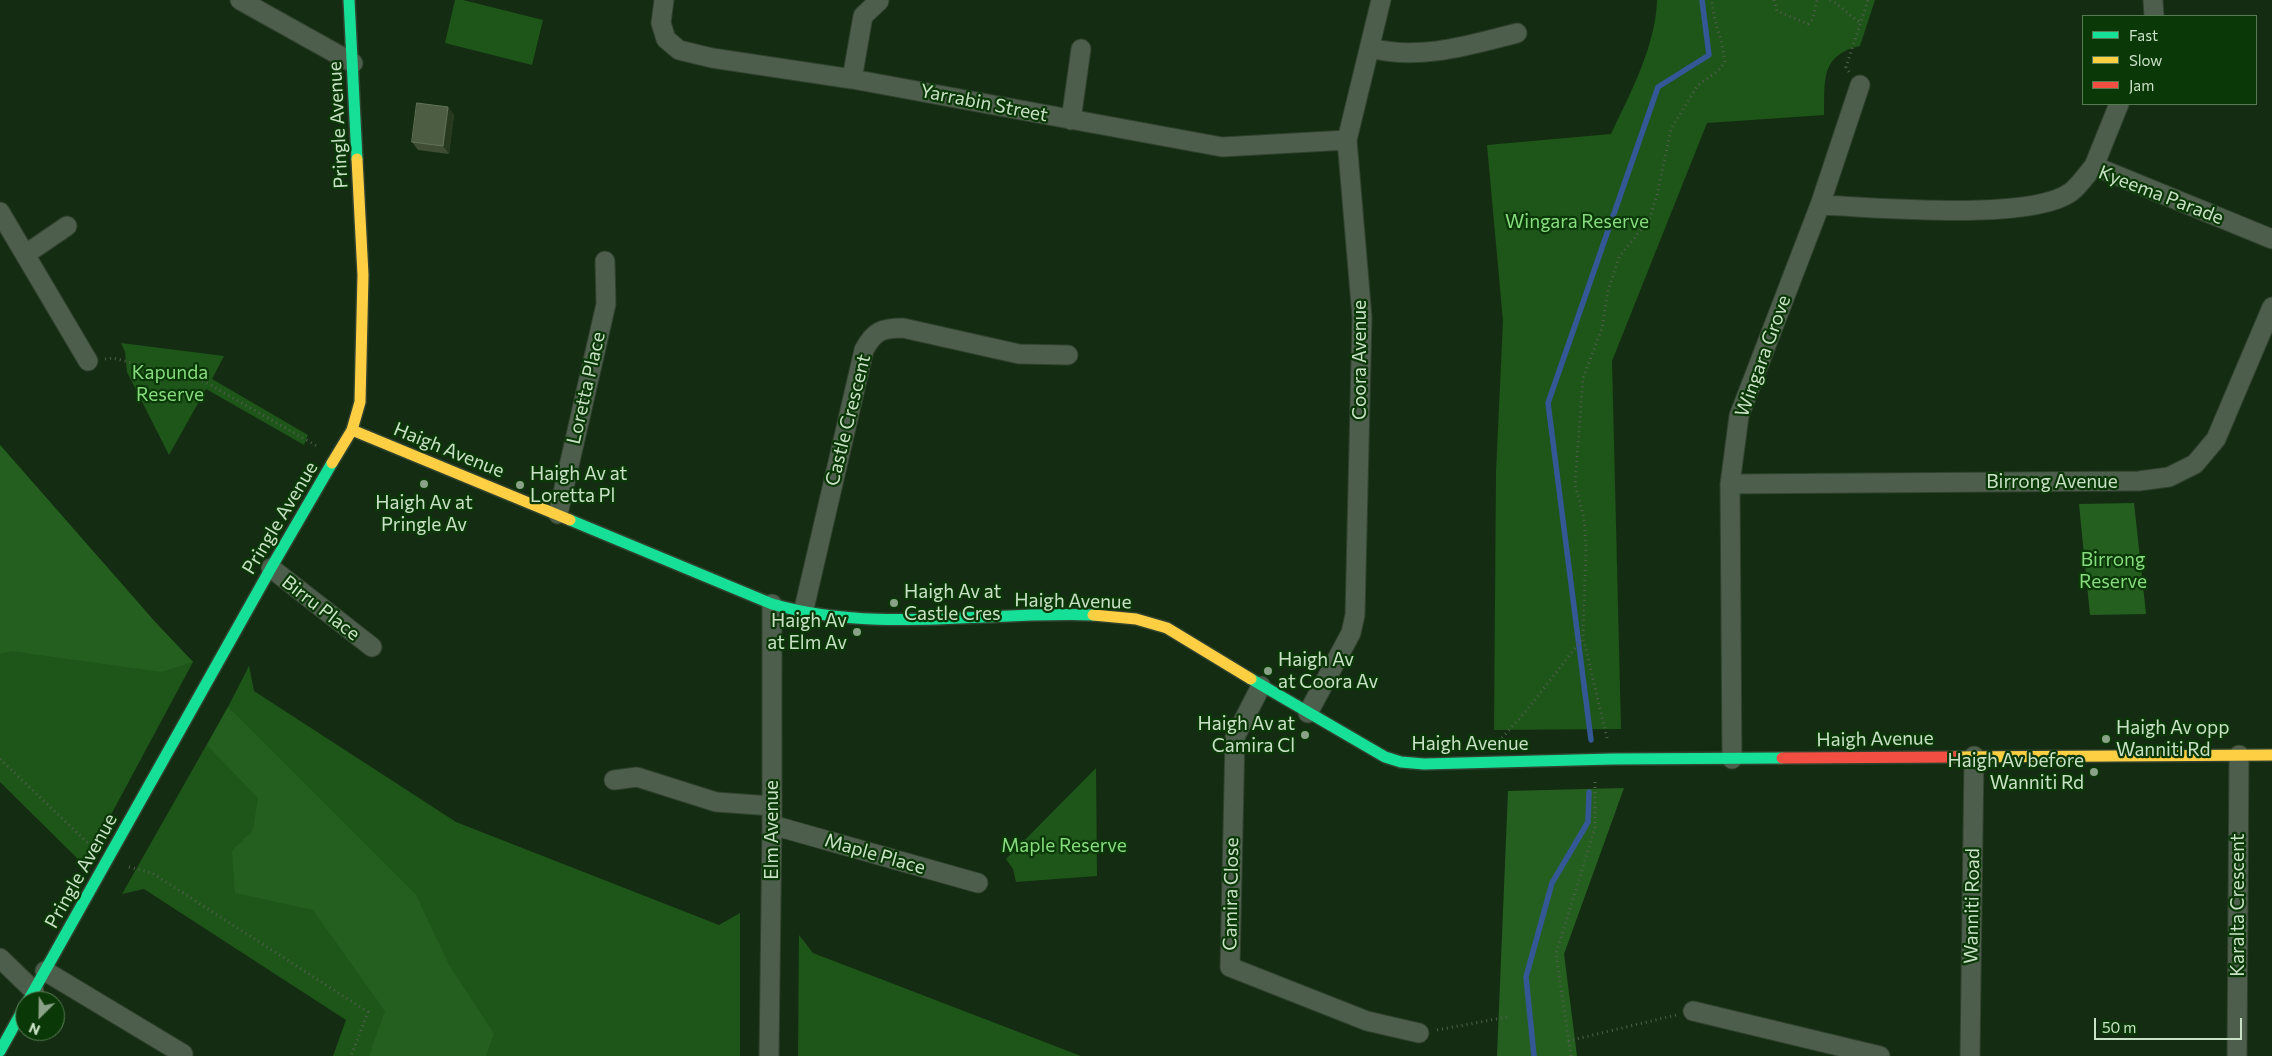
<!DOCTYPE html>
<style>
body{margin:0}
#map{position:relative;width:2272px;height:1056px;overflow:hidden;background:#142d12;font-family:Commissioner,sans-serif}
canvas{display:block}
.legend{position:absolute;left:2082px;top:15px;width:175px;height:90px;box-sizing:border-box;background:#0b3807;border:1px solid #577c53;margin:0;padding:6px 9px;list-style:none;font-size:15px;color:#c9e1c6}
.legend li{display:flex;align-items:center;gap:10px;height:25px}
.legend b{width:25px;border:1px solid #577c53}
.north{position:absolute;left:15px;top:991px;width:50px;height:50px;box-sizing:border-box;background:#0b3807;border:1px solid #577c53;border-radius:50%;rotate:203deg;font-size:14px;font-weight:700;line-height:20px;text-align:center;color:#c9e1c6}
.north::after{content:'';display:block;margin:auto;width:18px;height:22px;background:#8aa287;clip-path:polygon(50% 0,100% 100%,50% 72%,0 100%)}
.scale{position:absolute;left:2094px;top:1018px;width:148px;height:22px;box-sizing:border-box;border:2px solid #c9e1c6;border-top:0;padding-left:6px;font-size:15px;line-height:18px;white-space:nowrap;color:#c9e1c6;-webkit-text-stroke:4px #0b3807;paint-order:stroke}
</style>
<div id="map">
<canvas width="2272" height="1056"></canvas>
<ul class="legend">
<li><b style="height:6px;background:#16e098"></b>Fast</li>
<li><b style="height:6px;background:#ffcf43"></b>Slow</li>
<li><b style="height:6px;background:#f24e42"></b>Jam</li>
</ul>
<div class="north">N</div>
<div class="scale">50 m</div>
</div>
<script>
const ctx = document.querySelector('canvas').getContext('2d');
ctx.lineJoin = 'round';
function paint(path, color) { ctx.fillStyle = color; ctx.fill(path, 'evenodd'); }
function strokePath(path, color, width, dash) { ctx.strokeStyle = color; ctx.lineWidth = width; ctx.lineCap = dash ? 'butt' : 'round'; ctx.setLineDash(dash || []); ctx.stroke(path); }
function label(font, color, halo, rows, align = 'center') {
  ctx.font = font + ' Commissioner,sans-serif'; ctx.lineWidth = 4.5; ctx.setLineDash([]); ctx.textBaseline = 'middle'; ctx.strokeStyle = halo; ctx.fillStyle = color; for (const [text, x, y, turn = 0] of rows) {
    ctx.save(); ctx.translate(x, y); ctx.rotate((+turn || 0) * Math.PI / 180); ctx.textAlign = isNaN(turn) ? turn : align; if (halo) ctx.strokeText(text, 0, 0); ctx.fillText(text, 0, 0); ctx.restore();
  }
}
paint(new Path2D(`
 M455 0H463L543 20 532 65 445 43Z
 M1657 0H1875L1860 46C1820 55 1825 80 1824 115L1707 123 1612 361 1621 729 1494 730 1496 472 1503 321 1487 145 1611 134C1630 94 1656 45 1657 0Z
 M121 343 224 356 212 379 308 435 304 445 206 389 169 455 127 372 125 352Z
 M0 445 156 623 193 662 84 865 0 782Z
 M249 666 254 691 456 822 719 925 740 913V1056H333L346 1020 144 889 122 894 228 707Z
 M1096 768 1097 876 1016 882 1013 869 1006 859Z
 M799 935 813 953 1081 1056H798Z`), '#1e5519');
paint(new Path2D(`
 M0 445 156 623 193 662 161 672 11 651 0 654Z
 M2134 503 2146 614 2090 615 2079 504Z
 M228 707 416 895 449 965 494 1034 486 1056H369L385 1011 313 910 235 893 232 851 253 830 258 798 207 745Z
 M1624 788 1564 954 1577 1056H1497L1508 791Z`), '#255f20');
strokePath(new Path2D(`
 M1591 740 1548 403 1658 87 1709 55 1702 0
 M1534 1056 1526 977 1552 883 1588 822 1589 792`), '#345895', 5.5);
const street = new Path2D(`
 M240 0 353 63
 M664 0 661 23 666 39 679 50 712 58 852 79 1222 147 1347 140
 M2153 0 2154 16
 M1371 48C1419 61 1470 45 1517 33
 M852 79 863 16 879 1
 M1071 120 1081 49
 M2094 166 2119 104
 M1820 205C1875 207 2030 222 2071 192 2080 185 2087 174 2094 166L2272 239
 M0 212 88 361
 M26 254 67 226
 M1730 484 2139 481 2169 477 2195 464 2216 439 2272 307
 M558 514 606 304 605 261
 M271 568 372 647
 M803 613 864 350C874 331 882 328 903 328L1019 354 1068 355
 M1261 686 1235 737 1230 967 1367 1021 1419 1033
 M1308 713 1351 633 1355 615 1362 317 1347 140 1381 0
 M1732 759 1730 484 1739 416 1820 205 1860 85
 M614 780 637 777 716 802 772 806
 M772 825 978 883
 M0 958 34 991
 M45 971 183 1054
 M1693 1011 1880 1056
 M769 1056 772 825V604
 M1970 1056 1974 756
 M2237 1056 2239 755`);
const fast = new Path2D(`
 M349 0 357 159
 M570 520 772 604C876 634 987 611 1093 615
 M1251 679 1385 757 1401 762 1424 764 1612 759 1782 758
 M28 1001 271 568 332 463
 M0 1051 25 1006`);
const slow = new Path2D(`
 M352 430 570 520
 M332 463 352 430 360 402 363 275 357 159
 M1093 615 1136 619 1167 628 1251 679
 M1955 757 2272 755`);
const jam = new Path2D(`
 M1782 758 1955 757`);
strokePath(street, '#30422e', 21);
strokePath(fast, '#30422e', 14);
strokePath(slow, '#30422e', 14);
strokePath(jam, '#30422e', 14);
strokePath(new Path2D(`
 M1774 0 1777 11 1808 24 1813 19 1817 0
 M1830 0C1842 6 1849 16 1860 22
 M1849 72 1846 67 1868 0
 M105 359 113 358 205 382 317 446
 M1502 738 1526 711 1583 638
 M1607 738 1583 637 1586 547 1584 518 1575 484 1583 378 1602 328 1608 291 1619 257 1649 220 1657 195 1671 129 1698 85 1718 71 1725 62C1723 40 1713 22 1712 0
 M0 759 90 845
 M129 867 152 873 368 1012 351 1056
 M1437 1030 1507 1017
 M1568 1041 1676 1015
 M1571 1056 1556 954 1595 828V781`), '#505f4e', 3, [1, 4]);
strokePath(street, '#4e5e4c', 19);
strokePath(fast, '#16e098', 11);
strokePath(slow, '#ffcf43', 11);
strokePath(jam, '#f24e42', 11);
paint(new Path2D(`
 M448 107 454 115 449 154 418 150 412 142Z`), '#3e4d33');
paint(new Path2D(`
 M448 107 454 115 449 154 443 146Z`), '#273a1f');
const building = new Path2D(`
 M417 103 448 107 443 146 412 142Z`);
paint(building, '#4d5d43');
strokePath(building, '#617257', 1);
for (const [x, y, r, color] of [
 [424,484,5,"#8aa287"],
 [520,485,5,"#8aa287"],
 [894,603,5,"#8aa287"],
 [857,632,5,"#8aa287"],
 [1268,671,5,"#8aa287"],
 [1305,735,5,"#8aa287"],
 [2106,739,5,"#8aa287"],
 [2094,772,5,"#8aa287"]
]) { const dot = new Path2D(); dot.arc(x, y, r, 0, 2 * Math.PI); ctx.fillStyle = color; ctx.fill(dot); strokePath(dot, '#0b3807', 2); }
label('19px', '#c9e1c6', '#0b3807', [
 ["Yarrabin Street",984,103,11],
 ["Pringle Avenue",338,125,-93],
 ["Kyeema Parade",2161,195,21],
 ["Wingara Grove",1763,356,-70],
 ["Coora Avenue",1360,360,-90],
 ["Loretta Place",586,388,-77],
 ["Castle Crescent",848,420,-76],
 ["Haigh Avenue",449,450,22],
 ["Birrong Avenue",2052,482],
 ["Pringle Avenue",280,518,-59],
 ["Haigh Avenue",1073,601,1],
 ["Birru Place",321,608,38],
 ["Haigh Avenue",1875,739,-1],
 ["Haigh Avenue",1470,744],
 ["Elm Avenue",772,830,-90],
 ["Maple Place",875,854,16],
 ["Pringle Avenue",81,871,-61],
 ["Camira Close",1231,894,-89],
 ["Karalta Crescent",2238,905,-90],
 ["Wanniti Road",1972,906,-89]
]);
label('19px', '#87dc7e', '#0b3807', [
 ["Wingara Reserve",1577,222],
 ["Kapunda",170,373],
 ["Reserve",170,395],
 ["Birrong",2113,560],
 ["Reserve",2113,582],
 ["Maple Reserve",1064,846]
]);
label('19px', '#c9e1c6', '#0b3807', [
 ["Haigh Av at",530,474],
 ["Loretta Pl",530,496],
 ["Haigh Av at",424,503,"center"],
 ["Pringle Av",424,525,"center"],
 ["Haigh Av at",904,592],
 ["Castle Cres",904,614],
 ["Haigh Av",847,621,"right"],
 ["at Elm Av",847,643,"right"],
 ["Haigh Av",1278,660],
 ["at Coora Av",1278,682],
 ["Haigh Av at",1295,724,"right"],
 ["Camira Cl",1295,746,"right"],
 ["Haigh Av opp",2116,728],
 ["Wanniti Rd",2116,750],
 ["Haigh Av before",2084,761,"right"],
 ["Wanniti Rd",2084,783,"right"]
], 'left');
</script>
